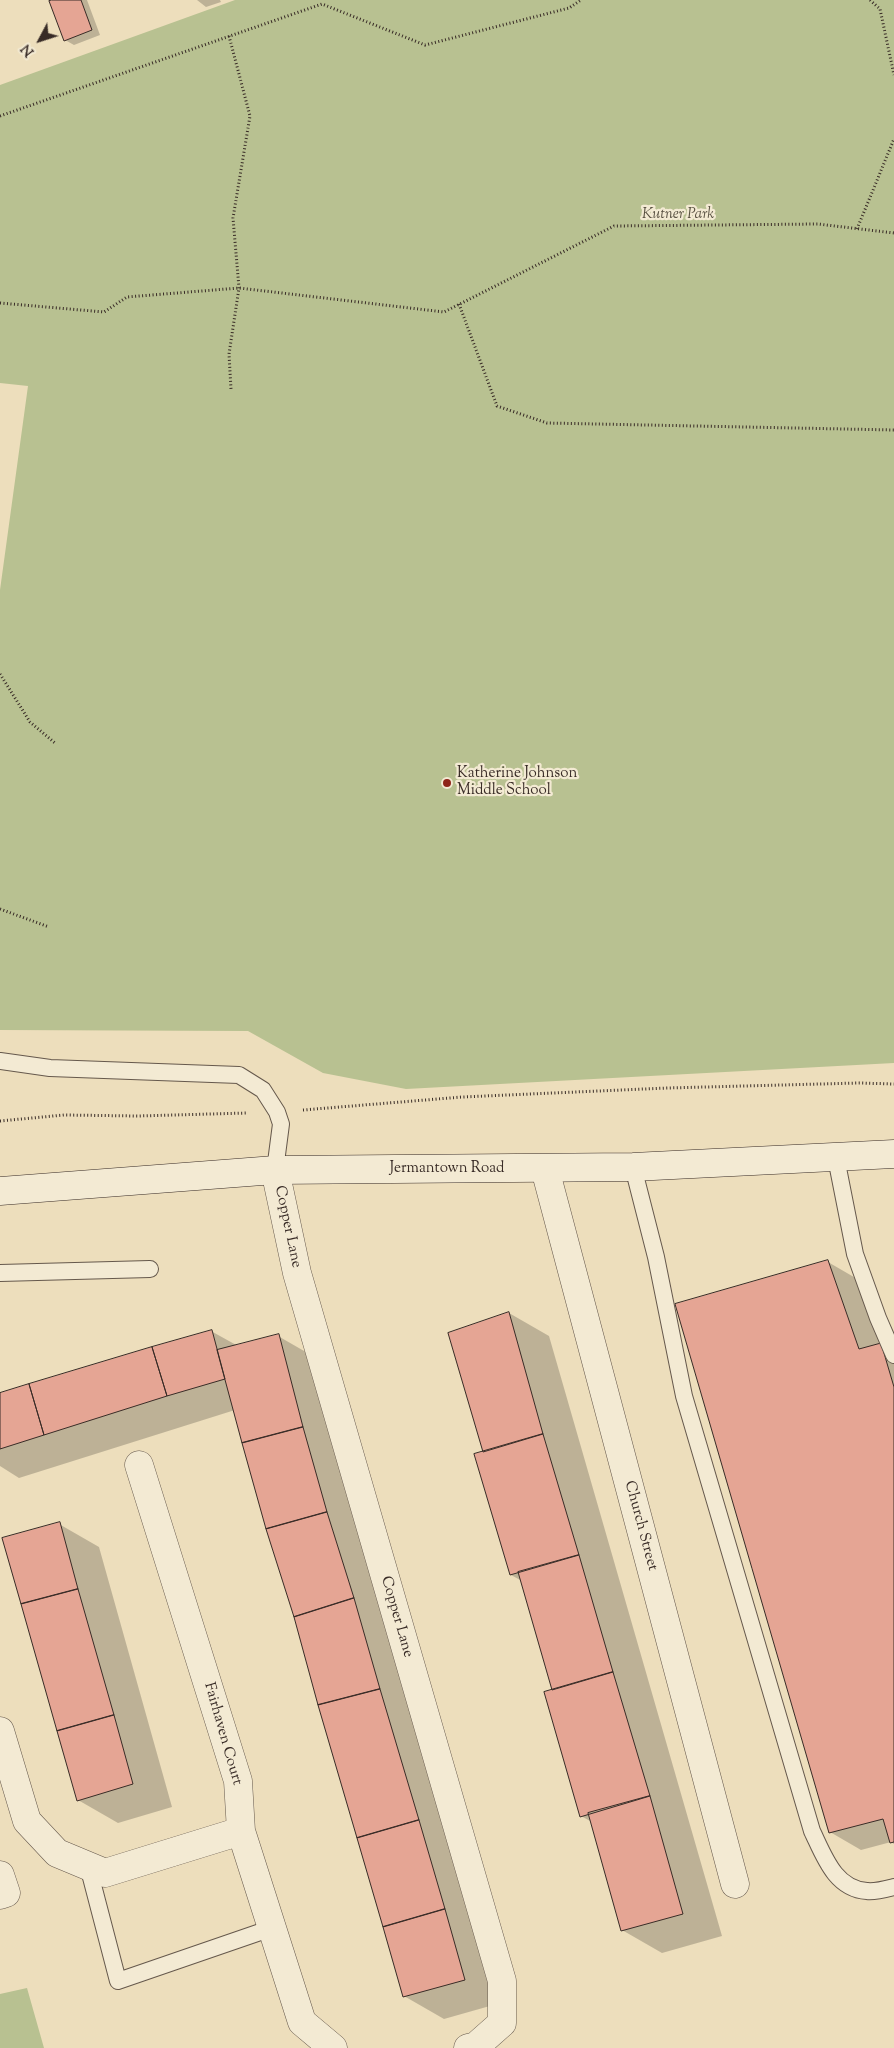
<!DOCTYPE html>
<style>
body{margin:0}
#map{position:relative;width:894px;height:2048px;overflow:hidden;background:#eddebc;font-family:"Sorts Mill Goudy",serif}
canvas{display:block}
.north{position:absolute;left:15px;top:15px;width:50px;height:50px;-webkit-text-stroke:4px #f3ead3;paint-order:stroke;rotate:230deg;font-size:14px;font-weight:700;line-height:20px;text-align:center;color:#382b26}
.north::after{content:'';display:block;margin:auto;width:18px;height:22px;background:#382b26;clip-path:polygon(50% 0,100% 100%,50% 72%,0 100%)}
</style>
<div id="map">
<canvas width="894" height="2048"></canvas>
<div class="north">N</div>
</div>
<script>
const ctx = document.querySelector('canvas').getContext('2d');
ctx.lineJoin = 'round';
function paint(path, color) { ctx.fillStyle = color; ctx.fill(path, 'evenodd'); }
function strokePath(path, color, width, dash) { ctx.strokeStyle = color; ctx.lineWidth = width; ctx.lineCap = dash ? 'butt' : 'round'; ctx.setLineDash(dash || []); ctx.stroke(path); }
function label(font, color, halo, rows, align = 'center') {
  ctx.font = font + ' "Sorts Mill Goudy",serif'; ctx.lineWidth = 4.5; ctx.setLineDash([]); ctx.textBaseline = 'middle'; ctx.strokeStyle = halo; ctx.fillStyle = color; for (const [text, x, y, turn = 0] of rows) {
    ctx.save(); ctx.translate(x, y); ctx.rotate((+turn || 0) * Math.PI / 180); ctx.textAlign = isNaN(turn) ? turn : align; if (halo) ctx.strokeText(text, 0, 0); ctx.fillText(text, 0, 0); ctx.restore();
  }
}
paint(new Path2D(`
 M235 0H894V1063L406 1089 323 1073 248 1031 0 1030V590L28 386 0 383V85Z
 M27 1988 44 2048H0V1994Z`), '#b8c191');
paint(new Path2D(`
 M56 0H87L100 35 74 45 65 40Z
 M197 0H220L221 2 206 7Z
 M828 1262 859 1280 894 1352V1844L891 1842 861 1850 830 1832Z
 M509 1313 549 1336 722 1936 662 1953 622 1930 592 1822 581 1816 554 1691 522 1581 511 1575 485 1452Z
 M211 1331 238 1346 278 1336 318 1359 504 2002 444 2019 404 1996 235 1410 19 1478 0 1466V1395Z
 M59 1524 99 1547 172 1807 118 1823 78 1800Z`), '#0003');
const building = new Path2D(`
 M52 0H81L92 30 64 41 49 1Z
 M828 1260 859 1349 881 1343 894 1387V1842L890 1843 883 1819 829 1833 675 1304Z
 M509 1312 543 1434 483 1452 448 1333Z
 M212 1330 225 1379 167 1396 152 1347Z
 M279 1334 303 1427 242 1443 217 1350Z
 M152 1347 167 1396 44 1435 29 1384Z
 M29 1384 44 1435 0 1449V1393Z
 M303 1427 327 1512 266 1529 242 1443Z
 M543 1434 579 1555 510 1575 474 1454Z
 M327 1512 354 1598 294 1617 266 1529Z
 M60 1522 78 1589 21 1604 2 1538Z
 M579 1555 613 1672 552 1690 518 1572Z
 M78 1589 114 1715 57 1731 21 1604Z
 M354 1598 380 1689 318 1705 294 1617Z
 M613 1672 650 1796 580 1817 544 1692Z
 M380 1689 419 1820 357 1838 318 1705Z
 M114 1715 133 1784 77 1801 57 1731Z
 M650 1796 683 1914 621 1931 588 1813Z
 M419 1820 445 1909 383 1927 357 1838Z
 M445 1909 465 1980 403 1997 383 1927Z`);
paint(building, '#e5a594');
strokePath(building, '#382b26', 1);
const lane = new Path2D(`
 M0 1061 50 1068 239 1075 263 1090 277 1112 281 1124 275 1170
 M836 1158 855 1254 878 1318 894 1355
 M633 1167 656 1257 684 1396 812 1831C824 1856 835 1889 867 1891 875 1892 886 1889 894 1887
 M0 1273 150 1269
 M88 1866 118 1981 272 1928`);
const street = new Path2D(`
 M545 1169 735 1884
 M275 1170 297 1273 502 1981V2023L476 2046 468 2048
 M139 1465 238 1781 241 1831 302 2022 333 2048
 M0 1731 27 1821 57 1853 105 1873 241 1831
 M0 1875 6 1893 0 1895`);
const secondary = new Path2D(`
 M0 1191 275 1170 633 1167 894 1154`);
strokePath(lane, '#65584c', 18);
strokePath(street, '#65584c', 29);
strokePath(secondary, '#382b26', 29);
strokePath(new Path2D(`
 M870 0 880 9 894 75
 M229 36 250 116 233 218 239 288 229 354 231 389
 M0 116 322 4 425 45 569 8 581 0
 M857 229 894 139
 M0 303 104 312 127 297 239 288 444 312 614 226 818 224 894 233
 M459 304 497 406 547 423 894 430
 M0 674 30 722 55 743
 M0 909 49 927
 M303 1110 462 1097 667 1088 859 1083 894 1084
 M0 1121 64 1115 138 1116 247 1113`), '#382b26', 3, [1, 2.5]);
strokePath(lane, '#f3ead3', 16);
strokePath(street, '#f3ead3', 28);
strokePath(secondary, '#f3ead3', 28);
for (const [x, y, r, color] of [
 [447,783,5,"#8f2418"]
]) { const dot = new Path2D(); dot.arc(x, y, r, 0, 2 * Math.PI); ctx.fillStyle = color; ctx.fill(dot); strokePath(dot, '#f3ead3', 2); }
label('italic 15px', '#585041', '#f3ead3', [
 ["Kutner Park",678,215]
]);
label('15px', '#382b26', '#f3ead3', [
 ["Katherine Johnson",457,774],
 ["Middle School",457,791]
], 'left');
label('15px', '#382b26', '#f3ead3', [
 ["Jermantown Road",447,1169],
 ["Copper Lane",287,1227,78],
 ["Church Street",640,1526,75],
 ["Copper Lane",396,1617,74],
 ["Fairhaven Court",222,1734,74]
]);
</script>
